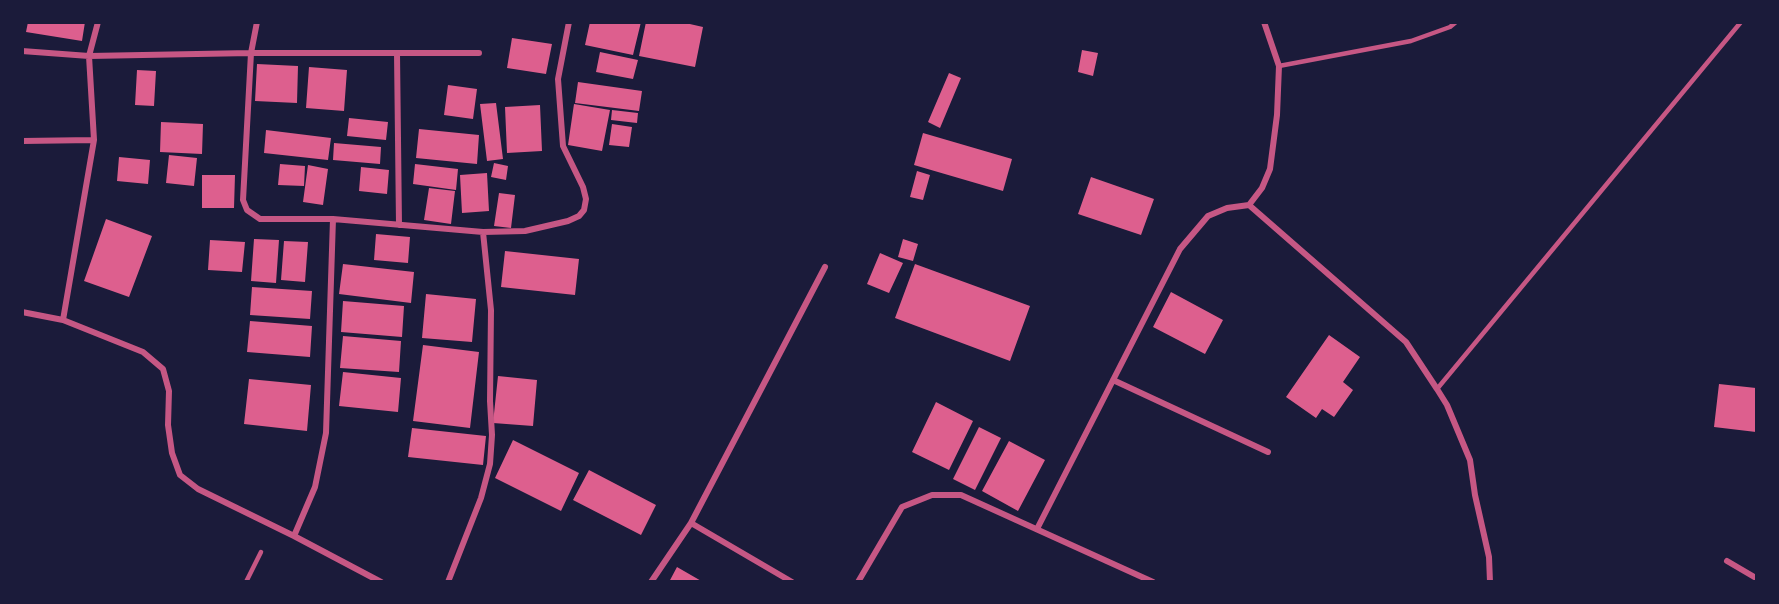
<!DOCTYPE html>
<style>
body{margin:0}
#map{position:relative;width:1779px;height:604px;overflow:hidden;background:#1b1b3a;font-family:Overpass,sans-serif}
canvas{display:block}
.frame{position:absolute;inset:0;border:24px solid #1b1b3a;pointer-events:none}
</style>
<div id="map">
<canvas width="1779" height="604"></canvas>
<div class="frame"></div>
</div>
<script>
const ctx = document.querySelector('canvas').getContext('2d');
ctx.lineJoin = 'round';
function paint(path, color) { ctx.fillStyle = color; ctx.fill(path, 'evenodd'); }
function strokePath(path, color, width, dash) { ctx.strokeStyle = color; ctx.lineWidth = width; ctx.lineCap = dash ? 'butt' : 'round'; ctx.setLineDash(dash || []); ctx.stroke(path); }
paint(new Path2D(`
 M28 22H85L82 41 26 32Z
 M590 22H641L633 55 585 45Z
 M646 22H681L703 27 695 67 639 56Z
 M512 38 552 44 546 74 507 68Z
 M1082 50 1098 53 1093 76 1078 72Z
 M600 52 638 60 633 79 596 72Z
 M257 64 298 66 297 103 255 101Z
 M309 67 347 70 344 111 306 108Z
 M137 70 156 71 154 106 135 105Z
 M949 73 961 78 940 128 928 122Z
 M578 82 642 91 639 111 575 103Z
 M448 85 477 89 473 119 444 115Z
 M496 103 503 159 487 161 480 104Z
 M574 104 610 110 602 151 568 145Z
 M540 105 542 151 507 153 505 107Z
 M612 110 638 113 637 123 611 120Z
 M349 118 388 122 386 140 347 136Z
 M161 122 203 124 202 154 160 152Z
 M612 124 632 127 629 147 609 145Z
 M419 129 479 135 477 164 416 158Z
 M266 130 331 138 328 160 264 153Z
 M923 133 1012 159 1003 191 914 165Z
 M334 143 381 147 380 164 333 160Z
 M169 155 197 158 194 186 166 183Z
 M119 157 150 160 148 184 117 181Z
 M494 163 508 166 506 180 491 177Z
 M280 164 305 166 304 186 278 185Z
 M415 164 458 169 456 190 413 184Z
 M308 165 328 169 323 205 303 202Z
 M361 167 389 170 387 194 359 191Z
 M917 171 930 175 923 200 910 197Z
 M487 173 489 211 462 213 460 175Z
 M202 175H235L234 208H202Z
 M1091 177 1154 199 1141 235 1078 214Z
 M429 188 455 191 451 224 424 220Z
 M499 193 515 195 511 228 494 226Z
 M106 219 152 236 129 297 84 281Z
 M376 234 410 237 408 263 374 260Z
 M254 239 279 240 276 283 251 281Z
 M903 239 918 244 913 261 898 257Z
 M210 240 245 242 242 272 208 270Z
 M284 241 308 242 305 282 281 280Z
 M505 251 579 259 575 295 501 287Z
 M880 253 903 263 889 293 867 284Z
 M343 264 414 272 411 303 339 294Z
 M915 264 1030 306 1010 361 895 318Z
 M252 287 312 291 310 319 250 315Z
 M1171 292 1223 320 1205 354 1153 327Z
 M426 294 476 299 472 342 422 338Z
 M343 301 404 306 402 337 341 332Z
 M250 321 312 326 310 357 247 352Z
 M1329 335 1360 357 1343 382 1353 390 1334 417 1322 409 1316 418 1286 397Z
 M343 336 401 341 399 372 340 368Z
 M423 345 479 352 470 428 413 421Z
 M343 372 401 378 398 412 339 406Z
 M498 376 537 380 533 426 493 423Z
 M249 379 311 385 307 431 244 424Z
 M1719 384 1756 388V432L1714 427Z
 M936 402 973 421 949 470 912 452Z
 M979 427 1001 438 975 490 953 479Z
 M412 428 486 436 483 465 408 457Z
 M513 440 579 473 561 511 495 478Z
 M1009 441 1045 460 1018 511 982 491Z
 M589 470 656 505 641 535 573 500Z
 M677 567 703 582H669Z`), '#dd5f8e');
strokePath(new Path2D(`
 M1279 66 1411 41 1450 27 1456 22
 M1437 389 1741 22
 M246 582 261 552`), '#c65784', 4.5);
strokePath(new Path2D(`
 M257 22 251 53 243 200 247 210 260 219H333L483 232 525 231 568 221 579 216 584 210 586 199 583 187 563 146 558 79 569 22
 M22 51 89 56 251 53H479
 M397 53 399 225
 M22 141 94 140
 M1249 205 1262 188 1270 169 1277 115 1279 66 1264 22
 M333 219 326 433 315 487 294 536 381 582
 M22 312 63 320 143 352 163 369 169 391 168 425 172 453 180 475 198 489 294 536
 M63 320 94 140 89 56 98 22
 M1113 380 1268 452
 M691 523 825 267
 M1037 529 1180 249 1208 216 1227 208 1249 205 1406 342 1437 389 1447 405 1470 460 1475 495 1489 557 1490 582
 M1727 561 1756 578
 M448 582 481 498 490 464 492 435 490 401 491 310 483 232
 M651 582 691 523 792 582
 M858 582 902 507 932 495H961L1153 582`), '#c65784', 6);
</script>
